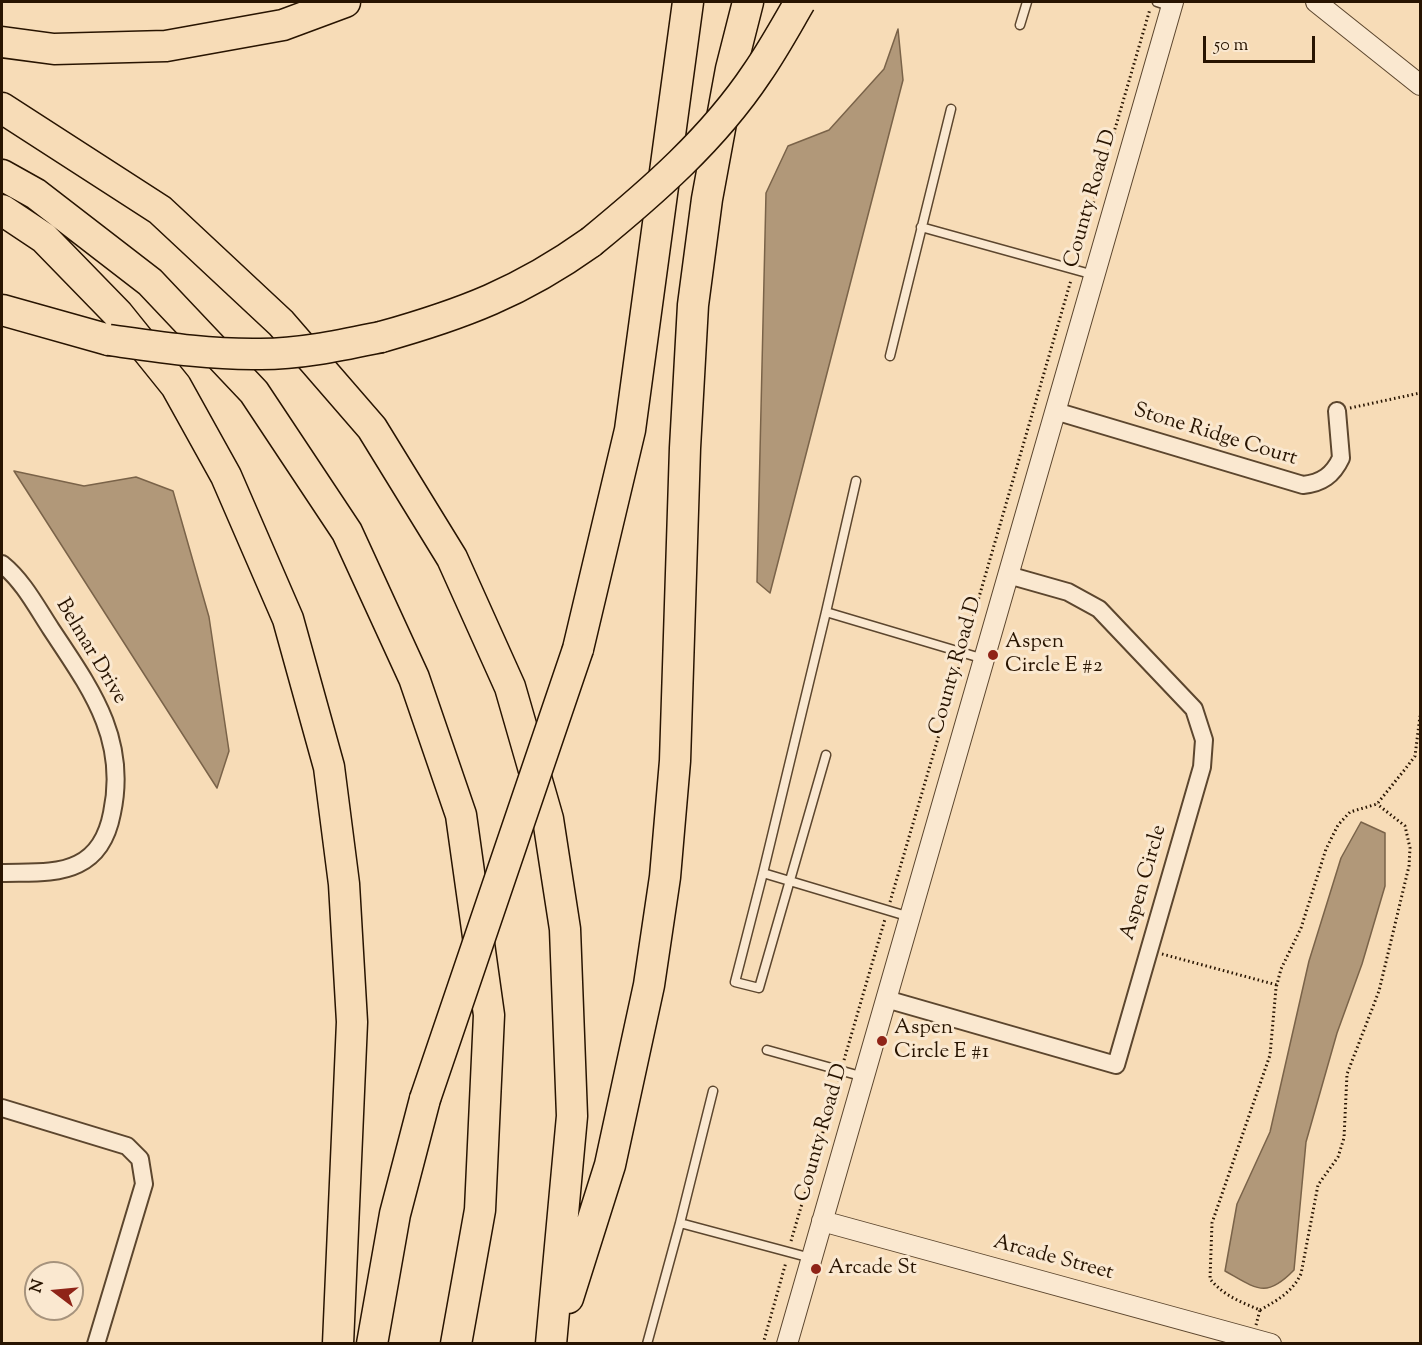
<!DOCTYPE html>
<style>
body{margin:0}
#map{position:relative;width:1422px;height:1345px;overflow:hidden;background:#f7dcb7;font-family:"Sorts Mill Goudy",serif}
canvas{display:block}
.frame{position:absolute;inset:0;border:3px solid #281401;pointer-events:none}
.north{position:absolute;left:24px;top:1261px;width:60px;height:60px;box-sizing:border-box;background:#fae8d0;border:2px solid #a6937d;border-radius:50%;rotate:286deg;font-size:16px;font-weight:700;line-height:24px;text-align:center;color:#281401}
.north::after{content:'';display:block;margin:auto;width:21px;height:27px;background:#8f2418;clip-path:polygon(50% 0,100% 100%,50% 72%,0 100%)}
.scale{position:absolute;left:1203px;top:36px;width:112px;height:27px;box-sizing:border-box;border:3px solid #281401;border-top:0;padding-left:8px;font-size:18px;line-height:21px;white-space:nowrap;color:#281401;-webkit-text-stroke:4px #fae8d0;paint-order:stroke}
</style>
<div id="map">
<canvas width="1422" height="1345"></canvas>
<div class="frame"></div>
<div class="north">N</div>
<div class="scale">50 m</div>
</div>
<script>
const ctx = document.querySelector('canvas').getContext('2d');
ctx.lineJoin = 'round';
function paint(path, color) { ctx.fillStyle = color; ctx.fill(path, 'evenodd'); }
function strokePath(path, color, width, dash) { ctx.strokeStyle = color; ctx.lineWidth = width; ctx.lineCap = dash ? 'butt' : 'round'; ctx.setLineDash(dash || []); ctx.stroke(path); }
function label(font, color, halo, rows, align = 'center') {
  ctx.font = font + ' "Sorts Mill Goudy",serif'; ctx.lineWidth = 6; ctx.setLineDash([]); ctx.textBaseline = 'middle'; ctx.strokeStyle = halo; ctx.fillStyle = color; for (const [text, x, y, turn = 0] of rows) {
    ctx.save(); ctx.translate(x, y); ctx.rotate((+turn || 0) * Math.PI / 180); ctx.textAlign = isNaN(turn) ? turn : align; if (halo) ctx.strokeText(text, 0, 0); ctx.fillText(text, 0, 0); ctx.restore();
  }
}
const water = new Path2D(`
 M898 29 903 80 770 593 757 582 766 193 788 146 829 130 884 69Z
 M14 471 84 486 136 477 173 491 209 617 229 751 217 788Z
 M1361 822 1385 833V886L1362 964 1337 1033 1306 1142 1294 1270C1266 1299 1257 1289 1225 1271L1237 1204 1270 1132 1309 961 1341 858Z`);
paint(water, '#b19879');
strokePath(water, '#7a6349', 1.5);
const service = new Path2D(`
 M1157 2 1172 7
 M1020 25 1027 2
 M921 227 1094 275
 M890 356 951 109
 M826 612 856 481
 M763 873 735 982 759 988 826 755
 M910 917 763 873 826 612 984 659
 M767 1050 864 1077
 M680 1223 713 1091
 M647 1344 680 1223 811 1258`);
const minor = new Path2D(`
 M1055 411 1303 485C1322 483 1333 475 1341 458L1337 411
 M2 564C23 581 36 606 51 629 90 688 128 738 112 813 108 834 99 854 78 864 56 875 26 872 2 873
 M886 999 1116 1065 1202 767 1204 740 1194 709 1099 609 1068 592 1008 575
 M2 1108 127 1146 140 1159 144 1184 96 1344`);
const tertiary = new Path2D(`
 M1316 2 1420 85
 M822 1221 1271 1344
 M787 1344 1173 2`);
const motorway = new Path2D(`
 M2 42 54 49 166 46 283 25 345 2
 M2 108 160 210 281 323 372 428 452 558 510 687 548 819 565 929 572 1116 551 1344
 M2 175 36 194 150 282 254 392 347 532 414 678 461 815 489 1015 480 1210 456 1344
 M2 210 44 238 118 314 176 386 226 476 288 619 329 767 344 884 352 1022 338 1344
 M2 310 109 340
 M381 337C463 314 521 292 591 242
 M578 649 630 430 688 2
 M568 1298 610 1165 649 985 665 877 675 761 685 448 693 305 707 199 731 69 748 2
 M372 1344 395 1214 425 1099`);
strokePath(service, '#5c462e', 11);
strokePath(minor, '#5c462e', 20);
strokePath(tertiary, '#5c462e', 22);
strokePath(motorway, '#281401', 33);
strokePath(new Path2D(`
 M1077 259 1150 9
 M1350 408 1420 393
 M966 642 1071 280
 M890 902 960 663
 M1162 954 1277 985
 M844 1060 885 919
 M791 1241 838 1081
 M1260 1310C1278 1300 1292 1292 1301 1274L1318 1185 1338 1157 1344 1138 1347 1074 1379 991 1409 866 1410 848 1405 826 1377 804
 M1256 1325 1260 1310C1241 1302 1224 1296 1210 1279L1212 1223 1270 1055 1276 988 1281 969 1301 928 1326 849 1338 825 1350 812 1377 804 1406 768 1415 756 1420 716
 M763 1344 786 1262`), '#281401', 3, [1.5, 3]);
strokePath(service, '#fae8d0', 8);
strokePath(minor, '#fae8d0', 16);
strokePath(tertiary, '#fae8d0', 20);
strokePath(motorway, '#f7dcb7', 30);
const motorwayBridge = new Path2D(`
 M591 242C652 192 713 139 757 73 773 50 786 26 800 2
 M109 340C159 347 210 355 261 354 301 354 342 345 381 337
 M425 1099 578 649`);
strokePath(motorwayBridge, '#281401', 33, []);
strokePath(motorwayBridge, '#f7dcb7', 30);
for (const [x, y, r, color] of [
 [993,655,6,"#8f2418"],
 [882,1041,6,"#8f2418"],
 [816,1269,6,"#8f2418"]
]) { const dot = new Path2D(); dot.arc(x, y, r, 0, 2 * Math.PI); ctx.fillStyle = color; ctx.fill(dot); strokePath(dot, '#fae8d0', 2); }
label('21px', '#281401', '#fae8d0', [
 ["County Road D",1092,199,-74],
 ["Stone Ridge Court",1215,436,17],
 ["Belmar Drive",90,652,59],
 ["County Road D",957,666,-74],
 ["Aspen Circle",1145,883,-74],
 ["County Road D",823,1133,-74],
 ["Arcade Street",1053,1259,15]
]);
label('21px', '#281401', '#fae8d0', [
 ["Aspen",1005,643],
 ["Circle E #2",1005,667],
 ["Aspen",894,1029],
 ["Circle E #1",894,1053],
 ["Arcade St",828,1269]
], 'left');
</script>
